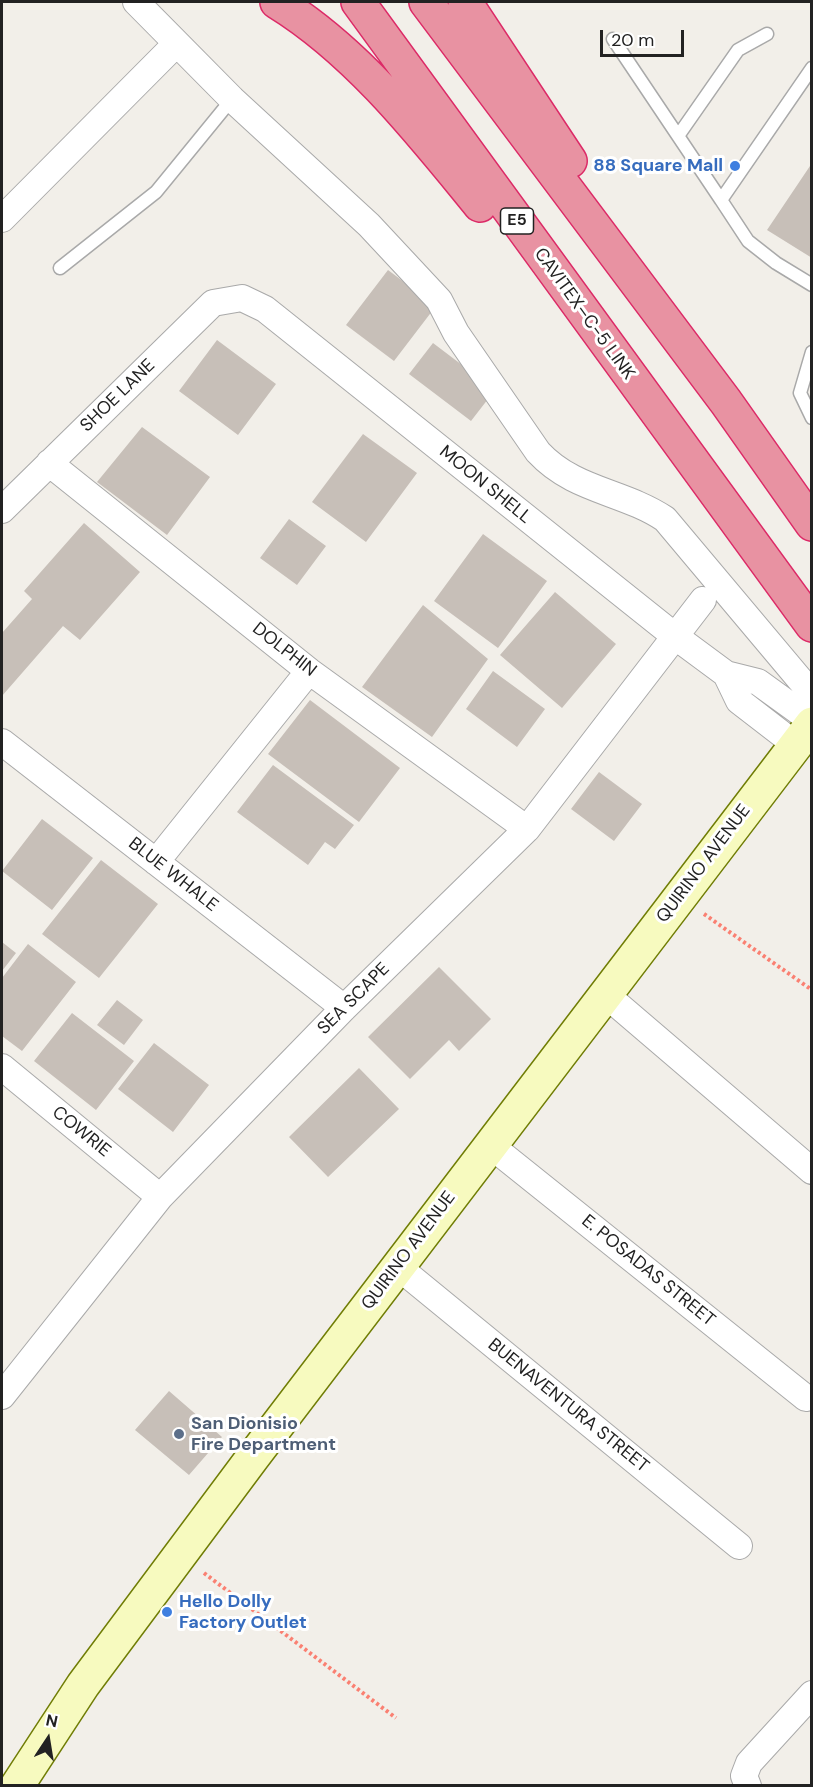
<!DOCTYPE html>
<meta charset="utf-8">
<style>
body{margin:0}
#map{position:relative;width:813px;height:1787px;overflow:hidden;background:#f2efe9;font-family:"DM Sans",sans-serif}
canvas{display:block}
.frame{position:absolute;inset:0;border:3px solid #222;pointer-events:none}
.north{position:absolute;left:18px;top:1709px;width:60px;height:60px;-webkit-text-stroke:4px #fff;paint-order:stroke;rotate:12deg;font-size:16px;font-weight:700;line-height:24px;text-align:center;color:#222}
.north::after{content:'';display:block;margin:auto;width:21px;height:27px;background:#222;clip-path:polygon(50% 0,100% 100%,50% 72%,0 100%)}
.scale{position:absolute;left:600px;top:30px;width:84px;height:27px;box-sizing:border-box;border:3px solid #222;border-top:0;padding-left:8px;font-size:18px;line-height:21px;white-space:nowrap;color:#222;-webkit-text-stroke:4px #fff;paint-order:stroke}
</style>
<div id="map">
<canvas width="813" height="1787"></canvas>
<div class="frame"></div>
<div class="north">N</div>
<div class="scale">20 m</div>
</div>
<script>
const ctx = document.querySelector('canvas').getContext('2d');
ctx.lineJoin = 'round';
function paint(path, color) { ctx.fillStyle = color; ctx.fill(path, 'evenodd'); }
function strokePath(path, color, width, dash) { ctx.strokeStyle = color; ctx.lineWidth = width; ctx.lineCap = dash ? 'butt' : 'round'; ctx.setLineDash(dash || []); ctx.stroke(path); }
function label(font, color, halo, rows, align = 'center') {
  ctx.font = font + ' "DM Sans",sans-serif'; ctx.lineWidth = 6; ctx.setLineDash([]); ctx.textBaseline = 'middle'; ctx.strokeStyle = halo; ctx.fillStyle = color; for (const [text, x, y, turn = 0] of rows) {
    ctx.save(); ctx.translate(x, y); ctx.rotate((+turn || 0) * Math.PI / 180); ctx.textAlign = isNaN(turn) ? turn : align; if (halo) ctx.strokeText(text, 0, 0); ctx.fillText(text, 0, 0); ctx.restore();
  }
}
paint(new Path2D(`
 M812 163V258L767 230Z
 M388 270 436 306 394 361 346 325Z
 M217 340 276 384 238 435 179 391Z
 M433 343 495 390 471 421 409 374Z
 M142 427 210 477 167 535 97 482Z
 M363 434 417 473 366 542 312 502Z
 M289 519 326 546 297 585 260 558Z
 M84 523 140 572 80 640 63 626 2 696V633L32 599 24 591Z
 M483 534 547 581 498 648 434 601Z
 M555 592 616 644 562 708 500 655Z
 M423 605 488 659 432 737 362 687Z
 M493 671 545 709 517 747 466 709Z
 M310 700 400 768 359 822 268 754Z
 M273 765 354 825 335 849 325 842 308 865 237 812Z
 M599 772 642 804 614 841 571 809Z
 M42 819 93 858 52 910 2 871Z
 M101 860 158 904 99 978 42 934Z
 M2 942 16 953 2 971Z
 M28 944 76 982 22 1051 2 1036V978Z
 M439 967 491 1019 459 1051 449 1040 410 1079 368 1037Z
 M117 1000 143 1020 124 1045 97 1025Z
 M72 1013 134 1061 96 1110 34 1061Z
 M154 1043 209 1085 173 1132 118 1089Z
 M359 1068 399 1109 328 1177 289 1137Z
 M169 1391 222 1437 189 1475 135 1430Z`), '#c7bfb8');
const lane = new Path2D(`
 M613 39 721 200
 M812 68 721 200 748 241 776 263 812 285
 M678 136 738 50 767 34
 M60 268 156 192 232 99
 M812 352 800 393 812 418`);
const street = new Path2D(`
 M136 2 232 99 369 225 439 300 456 333 538 452C574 491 623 491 665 519L812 694
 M2 219 176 44
 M49 463 309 671 527 829
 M2 510 213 303 242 298 265 309 676 637 726 674 758 682 812 721
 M726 674 739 701 796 745
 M2 742 344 1008
 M156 862 309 671
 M605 994 812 1171
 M2 1067 160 1197
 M490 1145 806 1398
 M397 1266 739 1546
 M2 1396 160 1197 344 1008 527 829 703 600
 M748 1786 744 1776 749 1763 812 1694`);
const secondary = new Path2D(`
 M17 1786 83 1685 253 1457 812 724`);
const highway = new Path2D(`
 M277 2C358 52 421 133 480 205
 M358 2 812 625
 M426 2 726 402 812 524
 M465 2 570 161`);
strokePath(lane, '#a9a9a9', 15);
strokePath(street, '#a9a9a9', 28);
strokePath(secondary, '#707d05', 36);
strokePath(highway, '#dc2a67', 36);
strokePath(new Path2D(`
 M704 914 812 990
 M204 1573 396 1718`), '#fa8072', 4, [3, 3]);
strokePath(lane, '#fff', 12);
strokePath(street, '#fff', 26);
strokePath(secondary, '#f7fabf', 33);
strokePath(highway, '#e892a2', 33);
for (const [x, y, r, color] of [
 [735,166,6,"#3f7fe0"],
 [179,1434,6,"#5c6f8a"],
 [167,1612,6,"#3f7fe0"]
]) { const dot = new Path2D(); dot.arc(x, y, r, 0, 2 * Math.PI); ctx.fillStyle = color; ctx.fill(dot); strokePath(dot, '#fff', 2); }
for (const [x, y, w] of [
 [517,221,33]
]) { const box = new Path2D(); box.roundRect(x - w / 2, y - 13, w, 26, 4.5); ctx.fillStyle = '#fff'; ctx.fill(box); strokePath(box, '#222', 1.5); }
label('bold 16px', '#222', null, [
 ["E5",517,221]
]);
label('bold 18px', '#366cbe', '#fff', [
 ["88 Square Mall",723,166],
 ["Hello Dolly",179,1602,"left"],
 ["Factory Outlet",179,1623,"left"]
], 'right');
label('18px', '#222', '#fff', [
 ["CAVITEX–C-5 LINK",584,314,54],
 ["SHOE LANE",118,396,-44],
 ["MOON SHELL",485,485,39],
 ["DOLPHIN",284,650,38],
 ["QUIRINO AVENUE",704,864,-53],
 ["BLUE WHALE",173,875,38],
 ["SEA SCAPE",354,999,-45],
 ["COWRIE",81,1132,39],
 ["QUIRINO AVENUE",409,1251,-53],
 ["E. POSADAS STREET",648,1271,39],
 ["BUENAVENTURA STREET",568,1406,39]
]);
label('bold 18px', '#4e5e75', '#fff', [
 ["San Dionisio",191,1424],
 ["Fire Department",191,1445]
], 'left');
</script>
